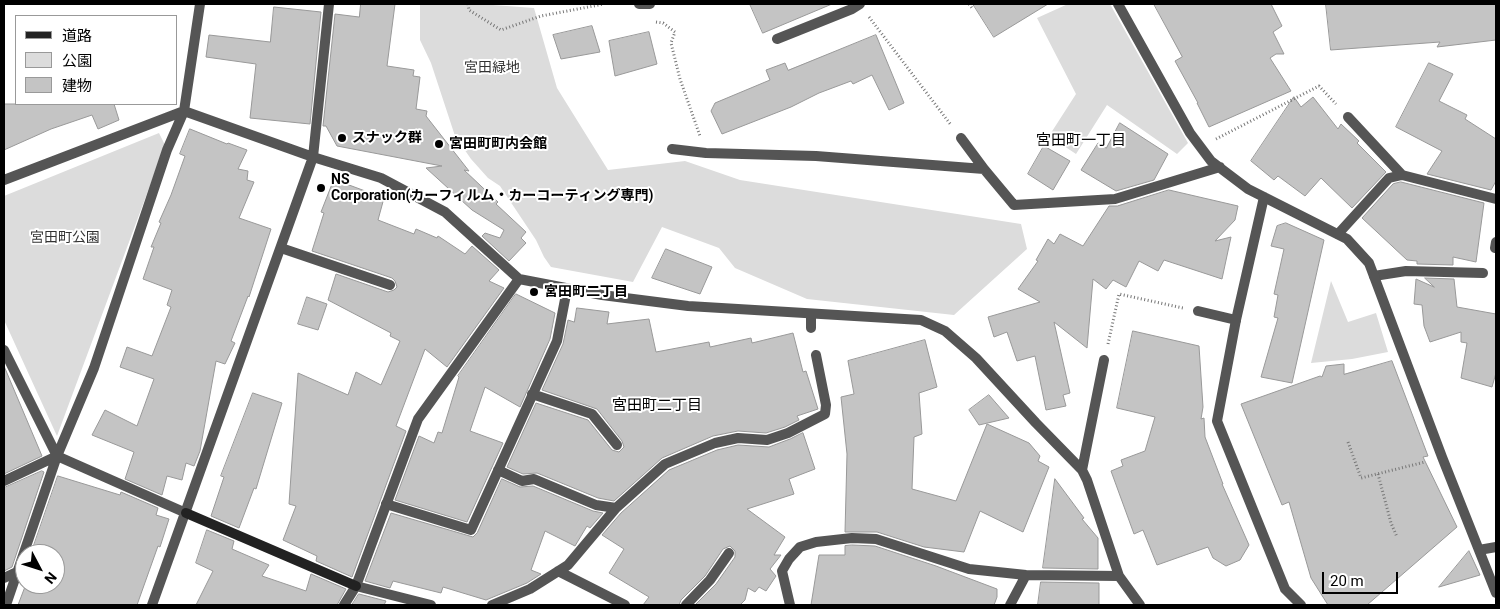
<!DOCTYPE html>
<meta charset="utf-8">
<style>
body{margin:0}
#map{position:relative;width:1500px;height:609px;overflow:hidden;background:#fff;font-family:Roboto,"Noto Sans JP",sans-serif}
canvas{display:block}
.frame{position:absolute;inset:0;border:5px solid #000;pointer-events:none}
.legend{position:absolute;left:15px;top:15px;width:162px;height:90px;box-sizing:border-box;background:#fff;border:1px solid #999;margin:0;padding:6px 9px;list-style:none;font-size:15px;color:#000}
.legend li{display:flex;align-items:center;gap:10px;height:25px}
.legend b{width:25px;border:1px solid #999}
.north{position:absolute;left:15px;top:544px;width:50px;height:50px;box-sizing:border-box;background:#fff;border:1px solid #999;border-radius:50%;rotate:130deg;font-size:14px;font-weight:700;line-height:20px;text-align:center;color:#000}
.north::after{content:'';display:block;margin:auto;width:18px;height:22px;background:#000;clip-path:polygon(50% 0,100% 100%,50% 72%,0 100%)}
.scale{position:absolute;left:1322px;top:572px;width:76px;height:22px;box-sizing:border-box;border:2px solid #000;border-top:0;padding-left:6px;font-size:15px;line-height:18px;white-space:nowrap;color:#000;-webkit-text-stroke:4px #fff;paint-order:stroke}
</style>
<div id="map">
<canvas width="1500" height="609"></canvas>
<div class="frame"></div>
<ul class="legend">
<li><b style="height:6px;background:#222"></b>道路</li>
<li><b style="height:14px;background:#dcdcdc"></b>公園</li>
<li><b style="height:14px;background:#c4c4c4"></b>建物</li>
</ul>
<div class="north">N</div>
<div class="scale">20 m</div>
</div>
<script>
const ctx = document.querySelector('canvas').getContext('2d');
ctx.lineJoin = 'round';
function paint(path, color) { ctx.fillStyle = color; ctx.fill(path, 'evenodd'); }
function strokePath(path, color, width, dash) { ctx.strokeStyle = color; ctx.lineWidth = width; ctx.lineCap = dash ? 'butt' : 'round'; ctx.setLineDash(dash || []); ctx.stroke(path); }
function label(font, color, halo, rows, align = 'center') {
  ctx.font = font + ' Roboto,"Noto Sans JP",sans-serif'; ctx.lineWidth = 4; ctx.setLineDash([]); ctx.textBaseline = 'middle'; ctx.strokeStyle = halo; ctx.fillStyle = color; for (const [text, x, y, turn = 0] of rows) {
    ctx.save(); ctx.translate(x, y); ctx.rotate((+turn || 0) * Math.PI / 180); ctx.textAlign = isNaN(turn) ? turn : align; if (halo) ctx.strokeText(text, 0, 0); ctx.fillText(text, 0, 0); ctx.restore();
  }
}
paint(new Path2D(`
 M420 4H479L534 8 557 88 608 170 685 161 740 180 1021 224 1027 249 954 315 807 299 735 268 719 248 662 227 633 282 551 267 544 257 536 240 500 186 488 178 471 159 455 136 431 63 420 40Z
 M1068 4H1110L1188 143 1177 154 1107 105 1076 154 1049 136 1076 94 1037 18Z
 M159 133 165 145 57 436 4 320V196Z
 M1331 281 1348 322 1376 313 1388 352 1352 359 1311 363Z`), '#dcdcdc');
const building = new Path2D(`
 M361 4H395L387 66 414 70 413 76 420 77 416 109 427 111 426 116 469 171 464 170 498 202 496 204 526 232 521 238 526 243 509 261 482 236 485 233 500 238 504 230 472 210 426 168 442 166 337 146 326 126H323L335 14 359 17Z
 M750 4H832L763 33Z
 M973 4H1048L994 37Z
 M1154 4H1271L1282 26 1273 32 1284 54H1276L1270 58 1291 91 1209 127 1197 103H1198L1175 61 1182 57Z
 M1326 4H1496V40L1437 47 1440 42 1331 50Z
 M274 7 321 12 310 124 250 118 256 64 206 57 209 35 270 42Z
 M592 26 600 52 561 59 553 35Z
 M649 32 657 64 615 76 609 41Z
 M876 35 904 103 889 110 872 75 853 84 851 81 819 93 791 107 722 134 711 111 715 103 770 80 766 70 785 63 788 70Z
 M1429 63 1453 74 1439 101 1467 115 1465 119 1496 139V181L1491 190 1427 174 1442 151 1396 127Z
 M1294 97 1301 107 1313 97 1338 129 1341 124 1359 141 1357 143 1386 172 1352 208 1321 178 1305 196 1278 176 1274 180 1251 161Z
 M4 104H114L119 120 98 129 92 115 51 129 4 150Z
 M1120 123 1168 154 1154 180 1116 191 1081 170 1098 143 1106 148Z
 M190 129 227 144 228 143 247 150 238 169 248 171 247 180 254 182 239 218 271 229 249 297 248 296 231 341 235 343 225 364 216 361 200 451 194 466 186 463 182 480 167 476 162 495 125 479 134 452 92 435 105 410 137 426 154 379 120 367 127 347 152 356 171 307 167 305 172 290 143 279 154 247H151L161 223 159 222 171 195 185 156 180 154Z
 M1044 146 1070 161 1053 190 1028 174Z
 M341 182 384 198 378 220 414 234 416 229 437 238 438 236 465 254 472 246 499 270 489 281 504 288 447 367 425 349 396 426 406 431 352 577 316 561 317 556 283 540 296 506 289 504 298 373 348 395 356 372 381 385 400 341 390 336 391 333 328 300 336 274 388 292 394 290 397 287 395 281 392 278 312 251 324 213 321 212 332 184Z
 M1401 182 1484 203 1476 262 1453 257V265L1417 264V261L1407 260 1362 218 1393 184Z
 M1169 190 1238 206 1235 220 1215 241 1231 237 1222 279 1164 260 1158 271 1139 261 1126 287 1113 280 1106 289 1093 279 1087 348 1054 322 1070 393 1063 395 1066 406 1046 410 1035 356 1017 361 1007 332 994 337 988 317 1040 302 1018 289 1038 261 1036 260 1048 239 1054 244 1060 234 1083 246 1109 206H1117Z
 M1286 223 1324 240 1292 383 1261 377 1278 318 1274 317 1278 295 1274 294 1284 249 1271 246 1277 226Z
 M666 249 712 267 700 294 652 278Z
 M1425 278 1454 279 1457 307 1496 314V373L1492 387 1461 378 1467 343 1461 342V332L1430 342 1424 326 1422 305 1414 304 1416 279 1434 287Z
 M516 294 555 313 550 339 520 407 485 387 470 431 503 443 467 522 395 500 419 436 434 443 438 432 442 433 459 377 458 376Z
 M307 297 327 304 318 330 298 324Z
 M577 308 609 312 607 324 649 319 656 352 709 342 710 347 751 338 752 343 793 333 803 372 806 371 818 409 797 416 799 420 785 427 766 433 738 431 713 436 662 458 614 501 598 498 537 473 523 474 507 467 536 403 588 420 612 450 619 452 624 447 622 441 597 409 542 390 563 344 568 320 574 322Z
 M1133 331 1199 346 1203 407 1201 419 1204 418 1205 437 1223 484H1222L1249 545 1240 560 1226 566 1213 558 1208 547 1157 565 1143 530 1134 534 1111 471 1123 466 1121 460 1145 451 1155 417 1117 408Z
 M925 340 937 387 919 393 922 434 914 437 912 489 956 501 987 424 1029 443 1040 456 1038 461 1049 467 1023 532 980 511 964 552 924 547 877 532H845L847 454 841 397 854 394 848 361Z
 M1392 361 1428 456 1423 457 1457 527 1367 605H1328L1311 578 1289 502 1282 505 1241 404 1320 376 1322 377 1326 366 1344 364V374Z
 M4 366 42 456 4 474Z
 M253 393 282 403 256 489 254 488 239 528 211 516 224 477 221 476Z
 M989 395 1009 418 979 425 969 410Z
 M803 433 815 469 789 479 794 494 747 509 785 537 774 555H781L770 569 776 576 766 591 759 587 755 592 748 588 745 600 740 605H695L716 584 735 557V551L730 546 723 549 705 576 681 600 679 605H643L649 597 609 573 624 549 602 535 621 513 669 470 717 450 738 445 769 447 790 439Z
 M42 471 44 472 12 567 4 571V488Z
 M58 476 120 495 121 492 158 508 156 515 169 519 160 547 158 546 137 605H18L26 584H55V554H31Z
 M502 479 520 487 533 486 593 511 603 513 590 528 587 526 575 546 545 531 531 570 541 574 527 583 486 600 443 587 441 593 393 581 390 588 365 581 391 513 473 537 477 533Z
 M1055 479 1084 518 1082 519 1098 538V569L1043 568Z
 M207 530 234 541 232 549 269 565 262 576 306 591 311 574 346 589 337 605H196L213 571 196 563Z
 M852 545 875 546 936 566 997 589V597L994 605H811L819 555H845V546Z
 M1469 551 1480 575 1439 587Z
 M1041 582 1099 583V605H1038Z
 M359 594 386 601 384 605H352Z`);
paint(building, '#c4c4c4');
strokePath(building, '#999', 1);
strokePath(new Path2D(`
 M468 4 469 10 501 30 541 16 604 4
 M969 4 972 8
 M869 17 951 125
 M656 22 663 23 675 32 671 43 680 79 700 136
 M1216 139 1319 86 1336 104
 M1108 344 1119 294 1183 308
 M1348 442 1361 478 1425 462
 M1378 474 1391 523 1397 537`), '#777', 3, [1, 2.5]);
strokePath(new Path2D(`
 M639 4H650
 M1348 117 1402 175
 M1338 234 1389 178 1402 175 1496 199
 M281 248 390 285
 M1495 248 1496 242
 M1374 276 1406 271 1483 273
 M1198 311 1236 320
 M811 314V328
 M532 394 592 414 617 445
 M498 470 522 481 534 479 596 505 616 508
 M386 504 471 530 557 341 567 289
 M558 571 625 605
 M492 605 530 589 568 565 616 508 665 464 715 443 738 438 767 440 788 433 825 414 826 405 816 355
 M686 605 710 580 729 553`), '#555', 10);
strokePath(new Path2D(`
 M1118 4 1190 133 1211 161 1248 189 1347 239 1369 263 1442 457 1496 593
 M777 39 852 9 860 4
 M961 138 984 169
 M672 149 706 153 816 156 984 169 1014 205 1115 199 1220 167
 M4 180 184 111 313 157 381 178 445 212 519 279 602 295 688 306 921 320 945 331 976 358 1036 423 1082 470 1087 480 1119 576 1140 605
 M1264 197 1236 320 1217 421 1285 589 1301 605
 M4 350 57 456 186 513
 M1082 470 1104 360
 M4 481 57 456
 M1479 550 1496 547
 M4 578 19 571
 M356 586 431 605
 M6 605 57 456 94 368 167 150 184 111 200 4
 M152 605 313 157 329 4
 M344 605 356 586 418 419 519 279
 M790 605 782 571 789 559 800 547 816 542 852 538 876 539 969 569 1026 575 1119 576
 M1010 605 1026 575`), '#555', 10);
strokePath(new Path2D(`
 M186 513 356 586`), '#222', 10);
for (const [x, y, r, color] of [
 [342,138,5,"#000"],
 [439,144,5,"#000"],
 [321,188,5,"#000"],
 [534,292,5,"#000"]
]) { const dot = new Path2D(); dot.arc(x, y, r, 0, 2 * Math.PI); ctx.fillStyle = color; ctx.fill(dot); strokePath(dot, '#fff', 2); }
label('14px', '#333', '#fff', [
 ["宮田緑地",492,68],
 ["宮田町公園",65,238]
]);
label('bold 14px', '#000', '#fff', [
 ["スナック群",352,138],
 ["宮田町町内会館",449,144],
 ["NS",331,180],
 ["Corporation(カーフィルム・カーコーティング専門)",331,196],
 ["宮田町二丁目",544,292]
], 'left');
label('15px', '#000', '#fff', [
 ["宮田町一丁目",1081,141],
 ["宮田町二丁目",657,406]
]);
</script>
